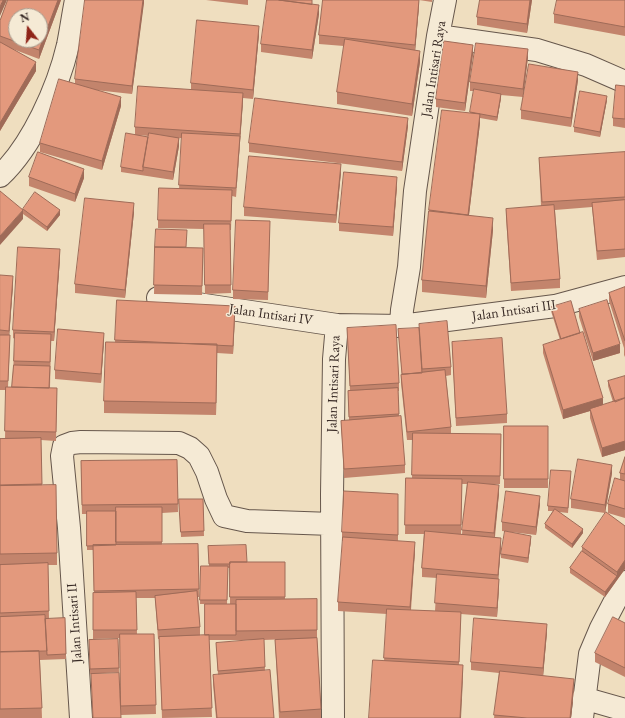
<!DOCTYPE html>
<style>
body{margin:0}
#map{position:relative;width:625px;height:718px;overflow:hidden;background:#efdebf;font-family:"EB Garamond",serif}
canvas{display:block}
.north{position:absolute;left:8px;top:8px;width:40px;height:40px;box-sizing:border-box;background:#f5ead5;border:1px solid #a99d8f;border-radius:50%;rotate:343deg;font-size:11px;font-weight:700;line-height:16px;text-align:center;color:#382a25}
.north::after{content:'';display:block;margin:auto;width:14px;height:18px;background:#8f2418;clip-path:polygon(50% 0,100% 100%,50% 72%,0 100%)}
</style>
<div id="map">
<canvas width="625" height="718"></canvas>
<div class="north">N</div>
</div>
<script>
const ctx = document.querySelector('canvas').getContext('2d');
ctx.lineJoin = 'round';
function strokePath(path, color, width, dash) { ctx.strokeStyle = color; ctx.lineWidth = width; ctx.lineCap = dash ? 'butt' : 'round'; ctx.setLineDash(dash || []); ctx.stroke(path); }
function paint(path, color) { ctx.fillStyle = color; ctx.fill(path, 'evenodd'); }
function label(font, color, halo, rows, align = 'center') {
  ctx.font = font + ' "EB Garamond",serif'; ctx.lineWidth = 3; ctx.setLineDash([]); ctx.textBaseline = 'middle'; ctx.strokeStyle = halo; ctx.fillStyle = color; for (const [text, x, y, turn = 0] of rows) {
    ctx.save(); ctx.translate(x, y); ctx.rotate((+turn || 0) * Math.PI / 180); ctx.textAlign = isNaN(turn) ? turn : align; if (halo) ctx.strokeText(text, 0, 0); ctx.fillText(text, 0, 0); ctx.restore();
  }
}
const street = new Path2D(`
 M438 36 537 50 586 65 625 82
 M0 176C32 146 58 88 68 45 71 30 73 15 76 0
 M158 298 337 325
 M401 326 555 306 625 287
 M583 698 625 710
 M81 718 69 528 62 456 64 446 72 443 81 442 179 443 190 448 199 456 207 472 216 499 224 516 247 521 332 524
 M333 718 332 494 334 359 337 325 401 326 402 310 409 267 415 191 438 36 445 0
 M582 718 590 654 601 628 625 582`);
strokePath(street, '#66574c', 24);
strokePath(street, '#f5ead5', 22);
paint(new Path2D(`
 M8 0H61L39 59 10 48 36 71 0 131V21Z
 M144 0 132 94 95 90 121 106 102 170 40 152V143L75 84V79Z
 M206 0H248V5Z
 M323 0H432V2L419 0V6L415 50 420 62 412 116 337 104V92L344 46 319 44V35Z
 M480 0H532L527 33 477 25V17Z
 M625 0V36L554 23V14Z
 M312 4 319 14 312 59 261 52V44Z
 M259 34 253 99 243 98 236 197 232 196 231 230H230L231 293 205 294 204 229 158 228V220L179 189 182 138H179V146L173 180 121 172V167L135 135V127L191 89V83ZM138 135 149 136 148 137Z
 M473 54 465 111 436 107V99Z
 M528 57 523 96 578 80 571 127 521 119V110L523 97 501 95V98L497 121 480 118V123L469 215 493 230 486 298 422 292V280L429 210 470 113 474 91H470V82Z
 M625 86V128L613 126V118Z
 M607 100 600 137 574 132V127Z
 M408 126 402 171 249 152V143Z
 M625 152V257L597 260 592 207 555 210 560 279V288L511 291 506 217V209L541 206 539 158Z
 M341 172 336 223 244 216V207Z
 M29 177 84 178 75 202 29 186Z
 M397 186 393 236 339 231V223Z
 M23 209 60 215 47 231 23 214Z
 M134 212 125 298 75 293V284Z
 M270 229 268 300 233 299V290Z
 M155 247 203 248 202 295 154 294Z
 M60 258 54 341H51L50 388H57L56 441 41 440 42 485 57 553V565H48L49 619 65 618 66 659 40 660 42 718H0V439H5L6 390H0V275L13 285 9 335 10 344 8 387H12L15 339 13 338V330Z
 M625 287V357L624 355V348L609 301V293Z
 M117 300 235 314 233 354 217 353 216 415 104 413V401L115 342Z
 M551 307 580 333 603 405 613 402 608 386V381L625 376V450L602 457 590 418V411L563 419 543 353V345L560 340 551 311Z
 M579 309 620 353 593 361 579 317Z
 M347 328 399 383V391H398L399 416 405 465V473L344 478 341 421 349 420 348 391H350Z
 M398 329 451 367V375L446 376 451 427V434H501L500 484H495L499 493 495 537 501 546 498 579 499 587 497 617 461 614 459 665 463 677 384 661 387 614 338 611V602L343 541H342V532L398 494V541L415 551 411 610 435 611 437 578 422 577V568L424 534H405L406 478H412L413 440H407L401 383V375H402ZM462 484H467L462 534H461Z
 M104 341 101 383 55 379V370Z
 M452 342 507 414V423L456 426Z
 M504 426H548V488H504Z
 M625 457V518L608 513V504L620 479V473Z
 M177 460 178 512 162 513V545L198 544 199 597H198L200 627V636L205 635V604H200L201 566H209L208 546 247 562H285V599H317V638L321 709V718H279L275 640 288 639 264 640 265 671 274 718H216L213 684V675H218L216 643 263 640H209L212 717 162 718 159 639H158L155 598H136L137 634H154L156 714 121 715 120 638 93 639V593H94L93 550H87V514H82L81 461ZM228 568H230V604H227Z
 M612 473 605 513 571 508V499Z
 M571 476 568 513 559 512 583 533 572 548 545 528V524L553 511H548V506Z
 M179 499H203L204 536 181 537Z
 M540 504 536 535 502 531V522Z
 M625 526V569L605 597 570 573V568L582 551V547Z
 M531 540 528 563 501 558V554Z
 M625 623V677L595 662V653Z
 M547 632 543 676 574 688 571 718H494L499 673 471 670V662Z
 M118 639 119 672 90 674 89 640Z`), '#c3846c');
paint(new Path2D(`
 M3 0H7L0 16V7Z
 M58 0H61L39 59V50Z
 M143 0H144V3L132 94V86Z
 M419 0V6L415 53V45Z
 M530 0H532L527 33V24Z
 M319 5V14L312 59V50Z
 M259 26V34L253 99V90Z
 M473 45V54L465 111V103Z
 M528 49V57L523 97V89Z
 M420 51V62L412 116V104Z
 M36 62V71L0 131V123Z
 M578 72V80L571 127V118Z
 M243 93V102L236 197 240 134Z
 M501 94V98L497 121V117Z
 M607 96V100L600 137V132Z
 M121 97V106L102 170V161Z
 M480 114V123L468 223V215Z
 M408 118V126L402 171V162Z
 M179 138V146L173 180V172Z
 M341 164V172L336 223V215Z
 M84 169V178L75 202V194Z
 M397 177V186L393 236V227Z
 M134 203V212L125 298V290Z
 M23 210V219L0 245V236Z
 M60 210V215L47 231V227Z
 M493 218V230L486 298V286Z
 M60 249V258L54 341V332Z
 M13 276V285L9 339V331Z
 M235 306V314L233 354V346Z
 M104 333V341L101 383V374Z
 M217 344V356L216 415V403Z
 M620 344V353L593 361V353Z
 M603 398V407L590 409V411L563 419V410Z
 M625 441V450L602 457V448Z
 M612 465V473L605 513V505Z
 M499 485V493L494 541V533Z
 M540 496V504L536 535V527Z
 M583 529V533L572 548V544Z
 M531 536V540L528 563V558Z
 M501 538V546L498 583V575Z
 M415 542V551L410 615V607Z
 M625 560V569L617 580V572Z
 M617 576V580L605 597V592Z
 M499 579V587L497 617V608Z
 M547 624V632L543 677V668Z
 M463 665V677L461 718H460Z
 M574 679V688L571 718H570Z`), '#9f6b58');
const building = new Path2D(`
 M0 0H3L0 7Z
 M8 0H58L39 50 0 36V21ZM16 16H40V40H16Z
 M85 0H143L132 86 75 79Z
 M267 0H279L319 5 312 50 261 44Z
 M279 0H312V4Z
 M323 0H419L415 45 319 35Z
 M480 0H530L527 24 477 17Z
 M557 0H625V27L554 14Z
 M197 20 259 26 253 90 191 83Z
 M345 39 420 51 412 104 337 92Z
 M444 41 473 45 465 103 436 99Z
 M0 42 36 62 0 123Z
 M476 43 528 49 523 89 470 82Z
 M529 64 578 72 571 118 521 110Z
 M59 79 121 97 102 161 40 143Z
 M616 85 625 86V119L613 118Z
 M138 86 243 93 240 134 135 127Z
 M474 89 501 94 497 117 470 112Z
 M580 91 607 96 600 132 574 127Z
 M255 98 408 118 402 162 249 143Z
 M442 110 480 114 468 215 429 210Z
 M126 133 148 137 143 167V171L121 167Z
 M149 133 179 138 173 172 143 167Z
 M182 133 240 136 236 188 179 185Z
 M38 152 84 169 75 194 29 177Z
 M625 152V197L542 202 539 158Z
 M249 156 341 164 336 215 244 207Z
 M344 172 397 177 393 227 339 223Z
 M159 188 232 190 231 221 158 220Z
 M0 191 23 210 0 236Z
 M35 192 60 210 47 227 23 209Z
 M85 198 134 203 125 290 75 284Z
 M625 200V249L597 251 592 203Z
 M554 205 560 279 511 283 506 209Z
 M429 211 493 218 486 286 422 280Z
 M236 220 270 221 268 292 233 290Z
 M204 224H230L231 285H205Z
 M156 229 187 230 186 247H155Z
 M18 247 60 249 54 332 13 330Z
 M155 247 203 248 202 286 154 285Z
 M0 275 13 276 9 331 0 330Z
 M625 287V341L609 293Z
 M117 300 235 306 233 346 115 340Z
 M607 300 620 344 593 353 579 309Z
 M571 301 580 333 561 339 551 307Z
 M447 321 451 367 422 369 419 324Z
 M396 325 399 383 350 386 347 328Z
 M419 328 422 373 402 374 398 329Z
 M58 329 104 333 101 374 55 370Z
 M583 332 603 398 563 410 543 345Z
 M15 333 51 334 50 362 14 361Z
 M0 335H10L8 381H0Z
 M502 338 507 414 456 418 452 342Z
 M106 342 217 344 216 403 104 401Z
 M14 365 50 366 49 388 12 387Z
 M445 370 451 427 407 432 401 375Z
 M625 376V398L615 402 608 381Z
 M6 387 57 388 56 432 5 431Z
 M398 388 399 414 349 417 348 391Z
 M625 398V441L602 448 590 409Z
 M401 416 405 465 344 469 341 421Z
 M504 426H548V479H504Z
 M413 433 501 434 500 476 412 475Z
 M41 438 42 484 0 485V439Z
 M625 457V474L620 473Z
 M578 459 612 465 605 505 571 499Z
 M177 460 178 504 82 505 81 461Z
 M551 470 571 471 568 508 548 506Z
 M406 478 462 479 461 525H405Z
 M615 478 625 481V509L608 504Z
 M468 482 499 485 494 533 462 530Z
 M56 485 57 553 0 554V486Z
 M344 491 398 494V535L342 532Z
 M506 491 540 496 536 527 502 522Z
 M179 499H203L204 531 181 532Z
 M116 507H162V542H116Z
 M555 509 583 529 572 544 545 524Z
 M87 511H116V545L87 546Z
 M606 512 625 526V560L617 572 582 547Z
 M425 531 501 538 498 575 422 568Z
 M505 531 531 536 528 558 501 554Z
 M343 537 415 542 410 607 338 602Z
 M198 544 199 589 94 591 93 545Z
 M246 545 247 562H230V564H209L208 546Z
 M582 551 617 576 605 592 570 568Z
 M230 562H285V597H230Z
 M48 563 49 611 0 613V565Z
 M201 566H228L227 600H200Z
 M437 574 499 579 497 608 435 603Z
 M197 591 200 627 158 630 155 596Z
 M136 592 137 630H93V593Z
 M317 599V630L236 631V600Z
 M205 604H236V635H205Z
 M387 609 461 612 459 662 384 658Z
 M45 615 47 651 0 652V617Z
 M613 617 625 623V668L595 653Z
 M65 618 66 654 47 655 45 619Z
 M474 618 547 624 543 668 471 662Z
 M120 634H154L156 705 121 706Z
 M209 635 212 708 162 710 159 637Z
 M317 638 321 709 280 712 275 640Z
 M118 639 119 668 90 669 89 640Z
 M264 639 265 667 218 671 216 643Z
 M39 651 42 708 0 709V652Z
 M373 660 463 665 460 718H369Z
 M270 670 274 718H217L213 675Z
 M500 671 574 679 570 718H527L494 715Z
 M119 673 121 718H93L91 674Z`);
paint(building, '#e3997d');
strokePath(building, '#9f6b58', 1);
label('14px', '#382a25', '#f5ead5', [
 ["Jalan Intisari Raya",434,69,-81],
 ["Jalan Intisari III",514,311,-8],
 ["Jalan Intisari IV",271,315,8],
 ["Jalan Intisari Raya",334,384,-88],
 ["Jalan Intisari II",75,623,-94]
]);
</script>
